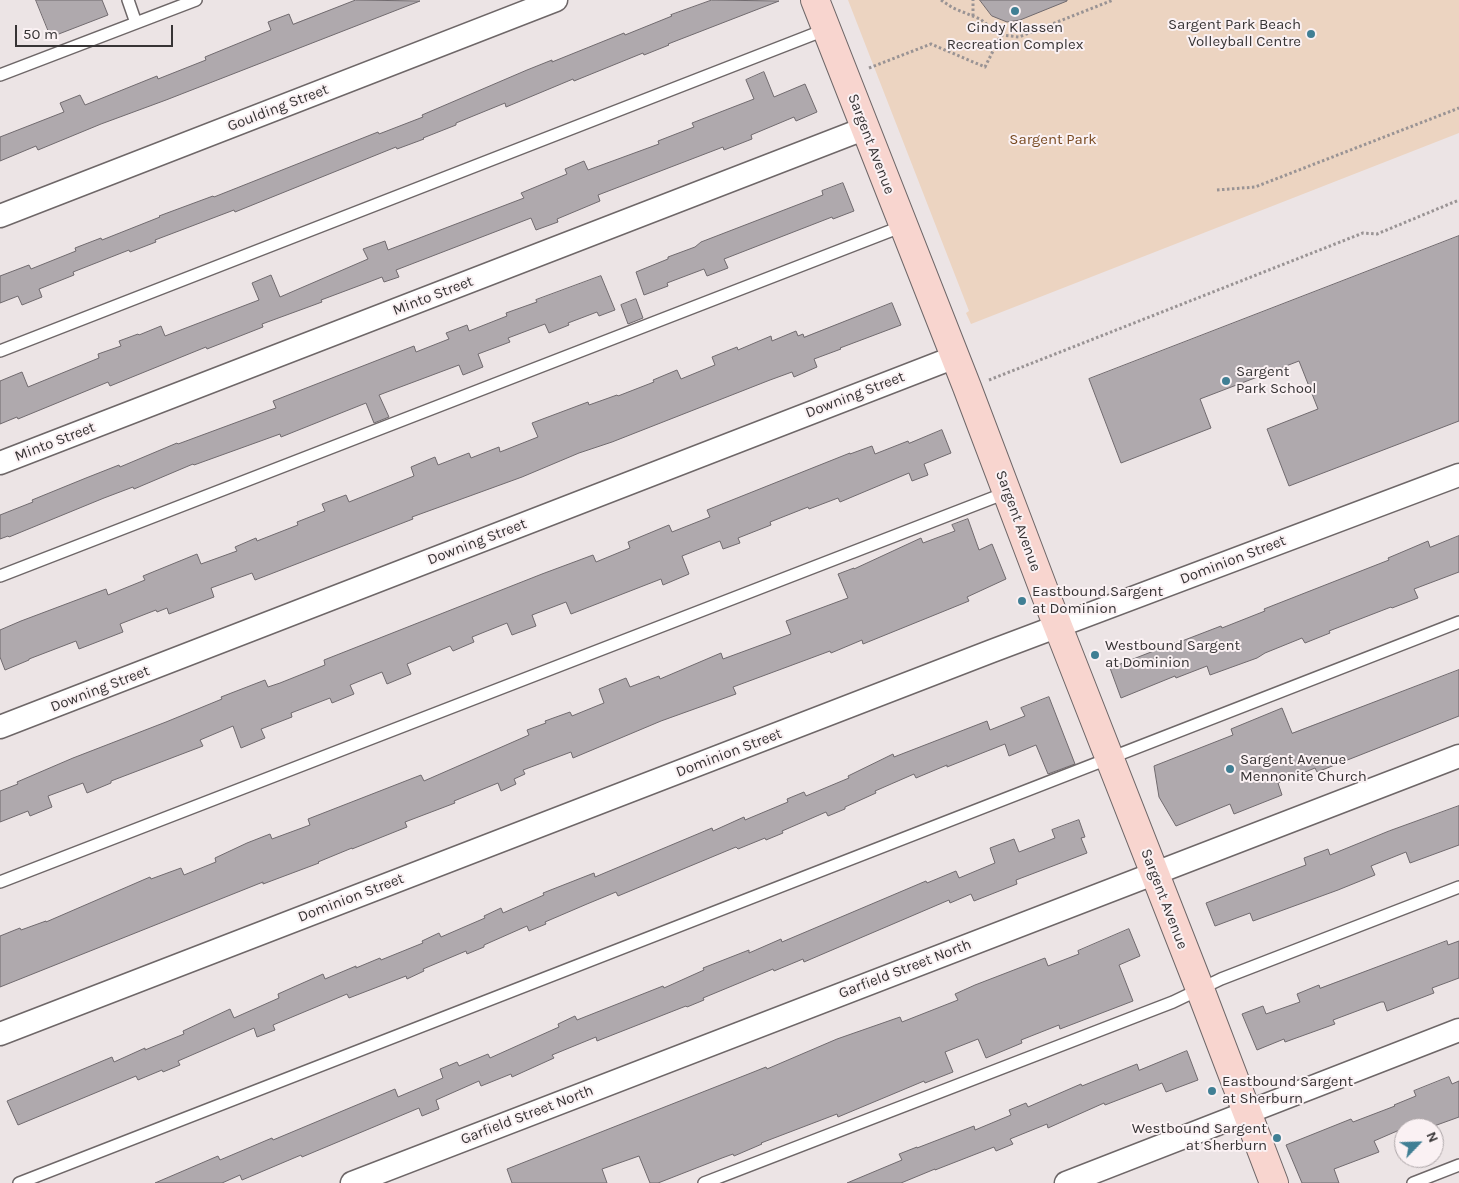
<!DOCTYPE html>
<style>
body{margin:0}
#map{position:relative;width:1459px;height:1183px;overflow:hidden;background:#ece4e5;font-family:Karla,sans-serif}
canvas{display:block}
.north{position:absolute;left:1394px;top:1118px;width:50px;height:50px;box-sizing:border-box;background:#faf1f3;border:1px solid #aca5a7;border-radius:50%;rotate:66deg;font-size:14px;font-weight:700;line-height:20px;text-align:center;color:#373435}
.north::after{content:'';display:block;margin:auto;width:18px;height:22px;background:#407f94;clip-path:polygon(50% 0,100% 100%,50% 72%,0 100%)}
.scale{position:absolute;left:15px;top:25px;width:158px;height:22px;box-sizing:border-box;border:2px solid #373435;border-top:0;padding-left:6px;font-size:15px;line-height:18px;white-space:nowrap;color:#373435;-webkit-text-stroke:4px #faf1f3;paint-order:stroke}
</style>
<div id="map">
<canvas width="1459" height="1183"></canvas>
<div class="north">N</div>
<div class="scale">50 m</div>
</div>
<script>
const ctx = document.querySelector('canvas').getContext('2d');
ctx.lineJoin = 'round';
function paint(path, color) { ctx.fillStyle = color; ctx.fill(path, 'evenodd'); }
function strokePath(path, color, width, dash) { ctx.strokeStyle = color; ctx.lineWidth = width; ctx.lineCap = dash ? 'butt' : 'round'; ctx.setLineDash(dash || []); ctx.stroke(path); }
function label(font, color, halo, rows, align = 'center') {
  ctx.font = font + ' Karla,sans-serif'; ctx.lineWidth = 4; ctx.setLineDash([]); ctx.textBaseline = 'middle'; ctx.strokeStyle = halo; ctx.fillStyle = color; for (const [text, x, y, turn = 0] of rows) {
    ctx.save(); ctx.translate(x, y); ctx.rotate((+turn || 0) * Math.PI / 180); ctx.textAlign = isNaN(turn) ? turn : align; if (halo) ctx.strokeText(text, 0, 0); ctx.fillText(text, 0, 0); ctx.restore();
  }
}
paint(new Path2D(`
 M848 0H1459V133L971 324 966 313 969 311Z`), '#ecd4c1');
const building = new Path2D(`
 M36 0H102L108 15 51 37Z
 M356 0 420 1 166 100 101 124 38 150 36 146 0 161V137L64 112 60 103 80 95 85 105 157 76 158 79 206 60 205 57 271 30 268 22 289 14 293 24Z
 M712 0 779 1 668 44 669 45 644 55 643 53 574 81 573 79 506 107 505 103 456 123V125L423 138 424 139 397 149 396 147 235 212 234 210 155 240 156 242 130 252 129 250 73 272 74 275 39 289 42 297 22 305 18 296 0 303V276L29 265 31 269 76 251 75 248 101 238 102 240 160 217 159 216 213 196 214 197 378 132 379 134 423 117 422 115 527 70 552 60V62L624 33 625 35 672 16 671 15Z
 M980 0H1067V1L1020 20 1007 22 992 16Z
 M764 72 774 97 805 84 817 112 796 121 794 117 751 135 752 139 724 150 723 147 598 195 600 201 557 219 558 222 536 230 531 218 396 270 399 277 384 282 382 277 361 285 321 300 322 302 262 324 263 327 207 349 206 347 110 386 108 382 18 419 17 417 0 424V381L22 372 28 387 99 358 98 354 121 346 119 341 138 334 139 335 161 326 165 336 259 300 252 283 271 275 280 297 368 259 363 249 385 241 388 250 524 198 521 193 567 174 565 169 584 161 588 170 659 144 658 141 694 127 692 123 754 99 746 80Z
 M843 183 854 211 833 219 832 217 724 259 728 268 707 276 704 269 667 283 668 286 644 295 636 272 668 259V257L695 247 701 242 823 195 822 191Z
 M1459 236V421L1289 486 1267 429 1318 409 1299 361 1200 399 1211 428 1121 463 1089 379Z
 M601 276 615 310 599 316 597 312 568 323 569 325 549 333 545 324 508 338 510 342 478 354 483 367 463 375 459 365 379 395 389 417 374 423 366 403 281 437 280 434 194 465 193 464 134 489 133 487 104 498 9 537 8 536 0 539V515L33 502 32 500 86 478 119 465 120 467 177 443 178 444 270 410 276 408 273 401 414 346 416 352 449 339 446 333 467 325 469 331 507 316 506 313 537 302 536 300Z
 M636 299 643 318 628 324 621 305Z
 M892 303 901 325 840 348 841 349 814 359 817 367 794 377 792 372 770 380 612 442 579 453 522 477 412 517 413 519 255 580 252 573 211 588 214 597 169 614 167 608 157 612 156 610 120 624 123 632 79 649 76 641 29 659V660L5 670 0 657V630L21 621 106 589 108 595 145 580 143 576 197 554 201 564 237 551 235 547 256 538 257 541 298 525 297 522 325 511 322 504 346 495 349 502 414 476 411 467 435 457 438 465 469 453 471 458 499 447 500 452 538 437 532 423 588 402 589 405 617 395 618 396 654 382 653 380 677 370 681 379 715 365 712 357 737 347 738 350 771 336 772 341 796 331 798 336 803 334 804 337Z
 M942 430 951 453 924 464 928 475 912 481 909 473 840 502 838 498 809 509 808 507 770 522 771 525 738 538 740 543 723 549 720 541 682 556 689 574 663 585 661 579 571 614 566 602 532 615 536 626 512 635 507 623 472 637 474 642 453 651 450 646 407 664 411 674 387 684 382 672 350 685 354 694 332 703 330 698 291 713 292 717 261 729 265 738 241 748 233 726 200 740 203 746 111 781V783L87 793 83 783 48 796 52 807 30 816 28 811 0 822V791L18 784 17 782 73 758 166 722 222 699 221 697 265 680 268 687 280 683 325 665 324 660 542 574 593 555 596 562 630 548 628 542 669 525 672 532 710 517 707 510 850 453V454L872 446 875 454 908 441 909 443Z
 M968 519 979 550 992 544 1006 579 967 597 969 601 863 644 862 640 831 653 830 651 733 687 736 694 661 721 573 758 571 752 523 770 525 774 514 779 516 784 501 791 498 783 454 801 455 803 405 822 407 827 352 849V848L318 862 319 863 263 884V882L0 987V936L20 928 21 930 46 921V922L150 877 151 879 181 868 184 875 216 862 215 858 247 843 270 834 272 839 310 825 308 819 421 775 424 781 529 735 527 730 546 723 545 721 570 712 572 716 604 703 599 689 626 678 630 687 659 676 660 679 721 653 723 659 791 634 786 621 848 598 838 574 854 568V569L921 538 923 543 955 531 952 525Z
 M1459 536V572L1414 589 1418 598 1392 608 1391 607 1329 631 1330 633 1305 643 1302 638 1265 653 1257 658 1210 675 1207 666 1176 678 1175 676 1121 698 1110 668 1182 640V641L1221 626 1222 628 1265 611 1264 609 1389 560 1388 558 1414 547 1428 541 1430 547Z
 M1459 670V716L1317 772 1315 768 1278 783 1282 795 1234 814 1230 804 1176 826 1159 797 1154 766 1233 735 1231 729 1282 708 1292 733Z
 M1049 697 1075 764 1048 774 1036 745 1009 756 1005 744 947 767V765L916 778 914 774 875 791 876 793 845 807V809L828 816 826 812 782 831 783 833 766 840 765 838 738 849 736 847 618 896 616 892 587 904 545 922 546 924 529 931 527 926 484 945V947L467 954 466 951 423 969 424 971 407 979 406 976 349 998 347 994 273 1025 275 1030 257 1037 254 1028 178 1061 180 1065 163 1072 162 1070 138 1080 136 1076 18 1125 7 1101 112 1057 114 1062 145 1048V1050L184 1034 183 1031 230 1009 234 1018 279 998 278 994 323 974 325 979 356 966V968L380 958 381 960 423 943 422 941 439 933 441 937 485 918 484 916 501 908 503 913 544 895 543 893 594 873 595 877 712 828 713 831 744 817 745 820 788 802 787 799 804 792 806 796 849 778 848 776 893 754 894 757 987 721 990 730 1025 716 1021 708Z
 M1459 806V845L1410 863 1406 852 1371 866 1375 875 1338 890 1253 921 1250 913 1215 926 1206 903 1306 865 1304 858 1328 849 1330 855 1389 831Z
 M1079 820 1085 837 1081 838 1087 853 1016 880 1017 884 974 901 971 894 950 903 949 900 804 962 803 959 774 971 773 969 703 998 704 1000 687 1007 686 1006 597 1041 596 1037 552 1055 554 1058 512 1077 511 1074 481 1086 479 1081 436 1100 439 1109 422 1116 419 1108 302 1157 301 1155 242 1180 240 1175 222 1183H155L218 1156 220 1160 272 1138 273 1140 395 1089 398 1097 443 1078 440 1069 457 1062 459 1066 488 1054 490 1058 559 1027 558 1024 575 1016 577 1020 663 986 664 988 704 970 703 968 749 950V953L781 939 782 942 926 881 927 883 956 871 959 878 995 863 990 848 1014 839 1019 852 1055 838 1052 830Z
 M1129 929 1140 956 1119 965 1133 1001 1060 1029 1059 1025 1021 1040 1022 1043 986 1058 978 1039 945 1052 953 1072 925 1083 924 1081 838 1117 837 1114 761 1143 762 1144 734 1156 733 1154 722 1158 658 1183H650L639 1156 602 1169 607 1183H512L507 1169 751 1073 766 1067 767 1069 837 1039 900 1017 902 1022 958 1000 955 994 975 985 1045 958 1048 966 1079 954 1078 951Z
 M1447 941 1448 945 1459 941V978L1432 988 1434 993 1387 1011 1384 1002H1381L1333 1020 1335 1024 1285 1042 1284 1039 1257 1050 1242 1014 1263 1006 1266 1014 1300 1002 1297 994 1319 985 1320 988Z
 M1187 1051 1198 1080 1166 1092 1162 1083 1105 1105 1104 1103 1048 1128 1047 1124 1010 1139 1013 1144 996 1151 994 1147 935 1170V1169L901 1183H847L902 1160 899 1154 917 1147V1148L974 1126 975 1130 1011 1115 1009 1110 1026 1103 1028 1107 1081 1084 1082 1086 1137 1064 1139 1070Z
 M1449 1077 1452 1084 1459 1081V1117L1434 1126 1433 1123 1419 1128H1404L1374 1141 1379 1152 1334 1169 1339 1183H1302L1286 1145 1351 1119 1353 1122 1395 1106 1394 1105 1416 1096 1414 1091Z`);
paint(building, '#afa9ad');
strokePath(building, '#706a6e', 1);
const lane = new Path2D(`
 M128 0 136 23
 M0 75 196 0
 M0 351 827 29
 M0 576 903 226
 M0 882 1008 492
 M19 1183 1459 622
 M704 1183 1173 1002 1221 979 1459 887
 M1413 1183 1459 1165`);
const street = new Path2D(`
 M0 216 556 0
 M0 463 866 128
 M0 727 955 357
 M0 1034 992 651 1459 475
 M352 1183 1459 756
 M1066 1183 1459 1030`);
const secondary = new Path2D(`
 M815 0 967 387 1048 601 1200 989 1274 1183`);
strokePath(lane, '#6e6768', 14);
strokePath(street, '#6e6768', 25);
strokePath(secondary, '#6e6768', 30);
strokePath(new Path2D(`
 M941 0 953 8 980 19 1001 35 1019 37 1113 0
 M973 16V0
 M869 68 931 44 985 67 1001 35
 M1217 190 1255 187 1459 108
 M989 380 1363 233 1377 234 1459 200`), '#999394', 3, [2.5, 2.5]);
strokePath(lane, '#fff', 11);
strokePath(street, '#fff', 22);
strokePath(secondary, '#f8d5cf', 28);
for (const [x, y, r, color] of [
 [1015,11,5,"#407f94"],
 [1311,34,5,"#407f94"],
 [1226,381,5,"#407f94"],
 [1022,601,5,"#407f94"],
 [1095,655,5,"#407f94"],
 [1230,769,5,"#407f94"],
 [1212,1091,5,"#407f94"],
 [1277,1138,5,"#407f94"]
]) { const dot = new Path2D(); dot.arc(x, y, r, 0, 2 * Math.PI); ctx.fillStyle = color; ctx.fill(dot); strokePath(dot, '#faf1f3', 2); }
label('15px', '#373435', '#faf1f3', [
 ["Sargent Park Beach",1301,25,"right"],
 ["Volleyball Centre",1301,42,"right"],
 ["Cindy Klassen",1015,28,"center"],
 ["Recreation Complex",1015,45,"center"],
 ["Sargent",1236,372],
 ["Park School",1236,389],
 ["Eastbound Sargent",1032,592],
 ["at Dominion",1032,609],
 ["Westbound Sargent",1105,646],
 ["at Dominion",1105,663],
 ["Sargent Avenue",1240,760],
 ["Mennonite Church",1240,777],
 ["Eastbound Sargent",1222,1082],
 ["at Sherburn",1222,1099],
 ["Westbound Sargent",1267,1129,"right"],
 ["at Sherburn",1267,1146,"right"]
], 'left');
label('15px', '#373435', '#faf1f3', [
 ["Goulding Street",278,108,-21],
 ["Sargent Avenue",871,144,69],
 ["Minto Street",433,296,-21],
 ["Downing Street",855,395,-21],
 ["Minto Street",55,442,-21],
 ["Sargent Avenue",1018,521,70],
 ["Downing Street",477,542,-21],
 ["Dominion Street",1233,560,-21],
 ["Downing Street",100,689,-21],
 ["Dominion Street",729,753,-21],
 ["Dominion Street",351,898,-21],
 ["Sargent Avenue",1164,899,69],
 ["Garfield Street North",905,969,-21],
 ["Garfield Street North",527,1115,-21]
]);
label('15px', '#784a21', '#faf1f3', [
 ["Sargent Park",1053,140]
]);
</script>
